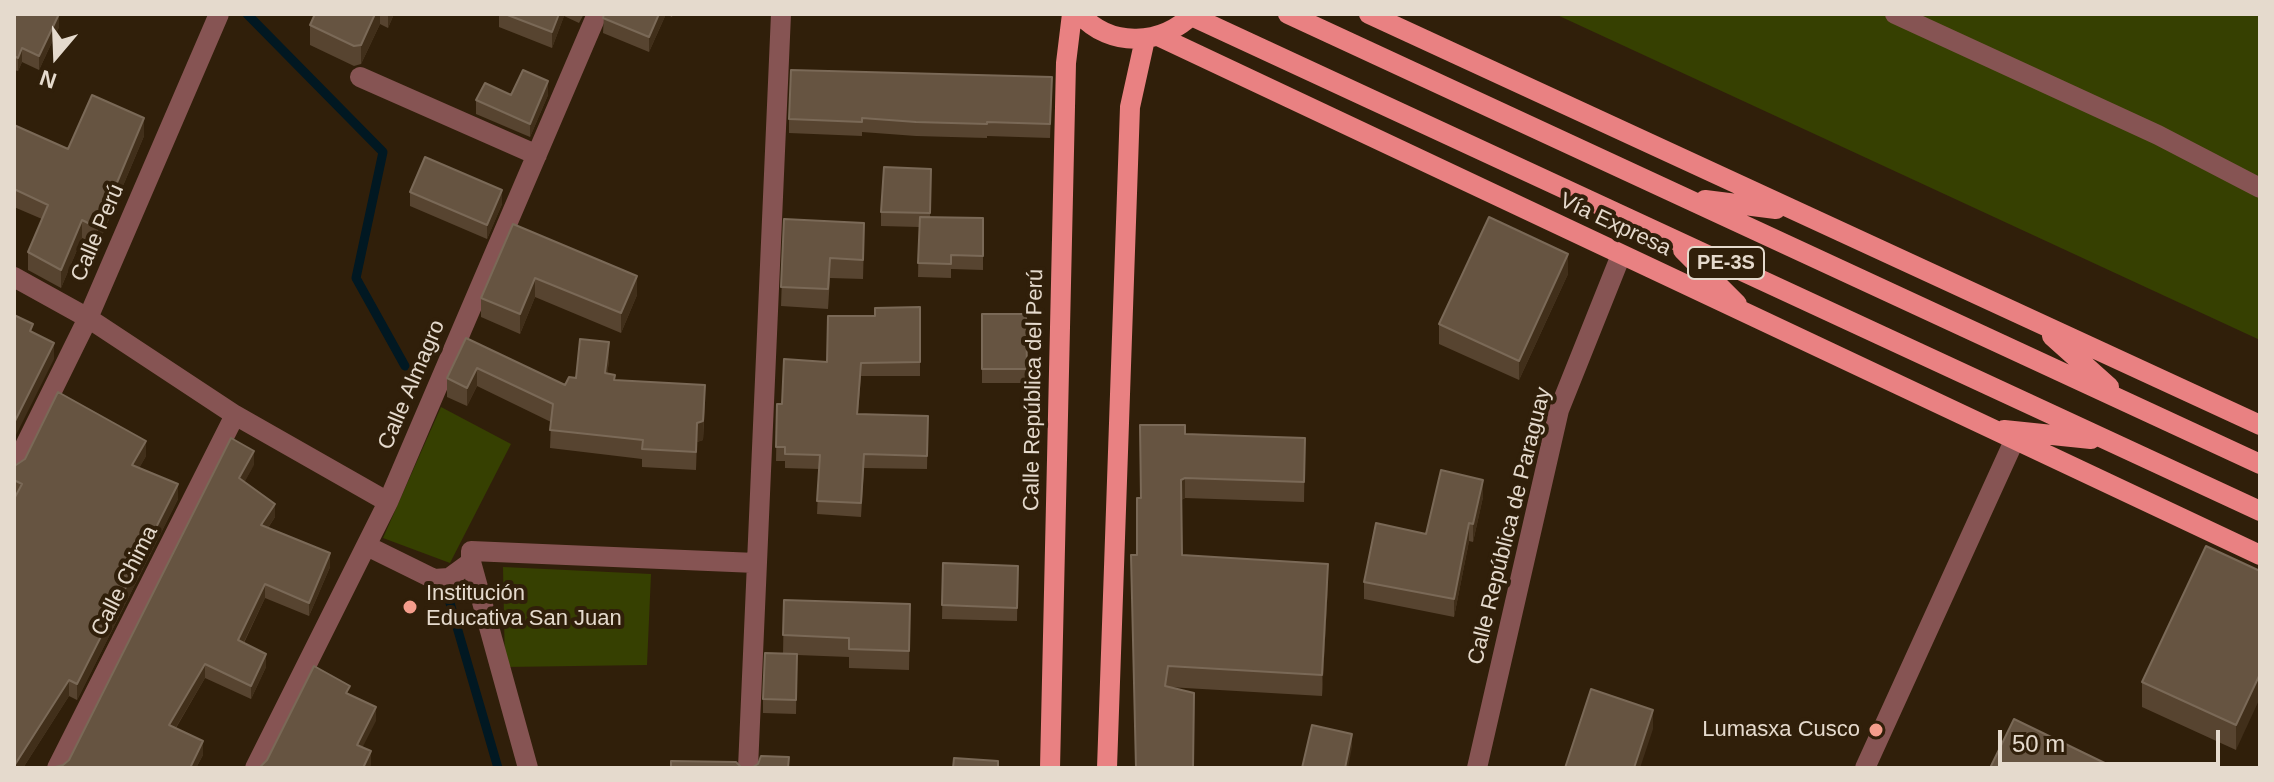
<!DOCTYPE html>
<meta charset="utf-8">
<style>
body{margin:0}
#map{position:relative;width:2274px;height:782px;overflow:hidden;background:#301f0a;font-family:Helvetica,sans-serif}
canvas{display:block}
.frame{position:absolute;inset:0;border:16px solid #e5dacd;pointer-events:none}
.north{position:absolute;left:16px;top:16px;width:80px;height:80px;-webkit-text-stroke:6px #301f0a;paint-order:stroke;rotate:199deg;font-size:22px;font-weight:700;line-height:32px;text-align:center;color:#e5dacd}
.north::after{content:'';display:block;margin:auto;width:28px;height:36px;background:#e5dacd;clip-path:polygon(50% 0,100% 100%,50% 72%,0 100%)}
.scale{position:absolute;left:1998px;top:730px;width:222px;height:36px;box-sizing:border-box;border:4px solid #e5dacd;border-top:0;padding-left:10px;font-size:24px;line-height:28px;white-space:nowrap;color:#e5dacd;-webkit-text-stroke:6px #301f0a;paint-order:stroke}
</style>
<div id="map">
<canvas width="2274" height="782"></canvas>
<div class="frame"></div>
<div class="north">N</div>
<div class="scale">50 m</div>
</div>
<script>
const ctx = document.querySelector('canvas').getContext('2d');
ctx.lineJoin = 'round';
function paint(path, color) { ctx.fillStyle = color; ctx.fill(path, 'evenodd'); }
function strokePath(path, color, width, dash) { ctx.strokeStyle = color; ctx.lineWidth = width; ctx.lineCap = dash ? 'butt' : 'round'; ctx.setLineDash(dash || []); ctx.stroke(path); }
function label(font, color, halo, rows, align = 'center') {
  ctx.font = font + ' Helvetica,sans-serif'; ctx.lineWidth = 8; ctx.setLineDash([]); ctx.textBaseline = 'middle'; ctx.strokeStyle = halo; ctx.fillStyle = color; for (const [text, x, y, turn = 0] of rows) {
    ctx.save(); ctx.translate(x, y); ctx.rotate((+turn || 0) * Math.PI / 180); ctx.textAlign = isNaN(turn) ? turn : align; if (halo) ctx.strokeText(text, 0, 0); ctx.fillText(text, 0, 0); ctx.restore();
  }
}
paint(new Path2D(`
 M1555 14H2260V340Z
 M441 407 511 444 450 563 383 538Z
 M503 567 651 574 647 665 505 667Z`), '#364001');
strokePath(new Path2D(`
 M247 14 383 152 356 278 405 366
 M443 579 498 768`), '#011822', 9);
strokePath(new Path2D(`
 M1895 14 2158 135 2260 188
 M360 77 537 155
 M14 277 88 318 235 415 388 502
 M14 468 88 318 219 14
 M367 546 434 579 449 578 471 562V551L756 563
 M471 562 528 768
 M57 768 235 415
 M255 768 388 502 597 14
 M748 768 781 14
 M1477 768 1559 410 1621 255
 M1865 768 2014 441`), '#865453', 20);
strokePath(new Path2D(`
 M1080 14C1111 49 1162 45 1193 14
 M1187 14 2260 511
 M1288 14 2260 464
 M1369 14 2260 425
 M1158 36 2260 555
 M1705 200 1776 209
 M1683 250 1737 304
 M2052 336 2109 387
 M2004 430 2091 439
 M1050 768 1066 63 1072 14
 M1107 768 1130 107 1145 39`), '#e98182', 20);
paint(new Path2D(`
 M14 14 59 27 39 70 22 62 18 71 14 70Z
 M315 14H394L388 28 380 24 361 64 354 66 310 45V25Z
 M499 14H584L579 23 564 16 552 48 499 27Z
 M604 14H673L672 17 666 14 649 52 603 33Z
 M1052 91 1050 138 987 136V138L916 136 862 132V136L789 133V119Z
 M511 95H548L530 137 476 114V100Z
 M14 125 68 149 144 136 98 245 82 238 61 288 28 270V252L42 219 14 207Z
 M931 169 930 217 983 218V270L951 269V278L918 277 919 227 881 226V212Z
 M410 192 502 204 487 239 410 206Z
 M784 219 864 242 863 279 830 278 828 309 781 306Z
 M513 224 637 295 621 333 535 297 520 334 481 317V298Z
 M1568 274 1519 380 1439 344V324Z
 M920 307V376H861L858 414 928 416 927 469 864 468 861 517 817 514 819 469 785 468V461H776L777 404H782L875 316Z
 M982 314H1026L1027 383H982Z
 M466 338 565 385 576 378 609 361 607 374 615 380 705 403 703 440 697 442 696 470 642 467V459L550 448 551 422 477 386 467 406 447 397V378Z
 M1185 434 1305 438 1304 502 1185 498 1181 500 1182 555 1328 584 1322 696 1168 687 1136 768 1137 555 1141 498Z
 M146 456 139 468 178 499 77 700 69 696 23 768H14L16 496 14 495V465Z
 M254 465 244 482 275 517 268 528 330 567 309 616 265 598 244 643 266 667 251 699 205 678 176 728 203 755 196 768H54L63 765 69 760Z
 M1483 497 1473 542 1469 541 1454 617 1364 599V582L1426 534Z
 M943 563 1018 566 1017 621 942 619Z
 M2260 571 2236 750 2142 707V682Z
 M784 600 910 604 909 670 849 668V657L797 655 796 714 763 713V699L783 654Z`), '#574430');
paint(new Path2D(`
 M59 14V27L39 70V56Z
 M375 14H380V24L361 64V45Z
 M388 14H394L388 28Z
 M559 14H564V16L552 48V32Z
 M659 14H666L649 52V37Z
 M22 48V62L18 71V58Z
 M548 81V95L530 137V124Z
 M144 118V136L98 245V228Z
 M502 190V204L487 239V225Z
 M82 220V238L61 288V270Z
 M1568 254V274L1519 380V361Z
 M637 276V295L621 333V313Z
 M535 278V297L520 334V314Z
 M609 342V361L605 392V373Z
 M54 343V359L14 439V423Z
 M477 368V386L467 406V388Z
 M705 385 703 440 697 442 696 470 697 423Z
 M146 441V456L132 481V465Z
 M254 451V465L239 492V478Z
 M1185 478V498L1181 500V480Z
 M1483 480V497L1473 542V524Z
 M178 484V499L77 700V684Z
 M275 504V517L261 538V525Z
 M1469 523V541L1454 617V599Z
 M330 553V567L309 616V603Z
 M1328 564V584L1322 696V675Z
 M265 584V598L238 654V640Z
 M266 654V667L251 699V686Z
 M205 664V678L169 739V725Z
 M2260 674V698L2236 750V725Z
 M69 680V696L23 768H14Z
 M376 707V721L357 758V745Z
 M1653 710V729L1640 768H1634Z
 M1352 734V747L1348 768H1345Z
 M203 741V755L196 768H190Z
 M371 751V765L370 768H363Z`), '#412f1a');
const building = new Path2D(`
 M14 14H59L39 56 22 48 18 58 14 56Z
 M315 14H375L361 45 354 46 310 25Z
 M505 14H559L552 32Z
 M604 14H659L649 37 603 18Z
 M523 70 548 81 530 124 476 100 485 83 511 95Z
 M791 70 1052 77 1050 124 987 122V124L916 122 862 118V122L789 119Z
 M92 95 144 118 98 228 82 220 61 270 28 252 48 205 14 189V125L68 149Z
 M425 157 502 190 487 225 410 192Z
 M884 167 931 169 930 213 881 212Z
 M920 217 983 218V256L951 255V264L918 263Z
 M1489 217 1568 254 1519 361 1439 324Z
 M784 219 864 223 863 260 830 258 828 289 781 287Z
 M513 224 637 276 621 313 535 278 520 314 481 298Z
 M920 307V362L861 363 857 414 928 416 927 456 864 454 861 503 817 501 820 455 785 454V447H776L777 404H782L784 359 827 362 828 316H875V308Z
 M982 314H1026L1027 369H982Z
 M14 315 33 324 30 331 54 343 14 423Z
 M466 338 565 385 569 377 576 378 580 339 609 342 605 373 615 375 614 380 705 385 703 421 697 423 696 452 642 449 643 440 550 430 553 404 477 368 467 388 447 378Z
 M58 392 146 441 132 465 178 484 77 684 69 680 14 766V499L22 484 14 480V465H16L25 459Z
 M1140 425H1185V434L1305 438 1304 482 1185 478 1181 480 1182 555 1328 564 1322 675 1168 666 1165 686 1194 693 1193 768H1136L1131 555H1137V498H1141Z
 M231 438 254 451 239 478 275 504 261 525 330 553 309 603 265 584 238 640 266 654 251 686 205 664 169 725 203 741 190 768H54L55 767 63 765 69 760Z
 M1441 470 1483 480 1473 524 1469 523 1454 599 1364 582 1376 523 1426 534Z
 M2206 546 2260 571V674L2236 725 2142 682Z
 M943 563 1018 566 1017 608 942 605Z
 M784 600 910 604 909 651 849 649V638L783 635Z
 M765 653 797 654 796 700 763 699Z
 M314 666 350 686 346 693 376 707 357 745 371 751 363 768H259L267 760Z
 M1591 689 1653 710 1634 768H1565Z
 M2014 719 2115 768H1990Z
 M1312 725 1352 734 1345 768H1302Z
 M761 756 789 757 788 768H751L758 764Z
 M954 758 998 761V768H953Z
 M671 761 736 762 742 768H671Z`);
paint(building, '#665441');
strokePath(building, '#7a6957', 2);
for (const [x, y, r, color] of [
 [410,607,8,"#f49d8c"],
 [1876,730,8,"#f49d8c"]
]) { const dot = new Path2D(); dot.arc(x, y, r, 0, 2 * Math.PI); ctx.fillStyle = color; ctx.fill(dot); strokePath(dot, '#301f0a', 3); }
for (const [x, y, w] of [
 [1726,263,76]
]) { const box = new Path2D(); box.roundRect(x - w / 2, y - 16, w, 32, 6); ctx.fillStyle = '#301f0a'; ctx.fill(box); strokePath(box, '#e5dacd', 2); }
label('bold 20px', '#e5dacd', null, [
 ["PE-3S",1726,263]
]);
label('22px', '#e5dacd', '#301f0a', [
 ["Vía Expresa",1615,225,25],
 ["Calle Perú",98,233,-67],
 ["Calle Almagro",412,385,-67],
 ["Calle República del Perú",1034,390,-89],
 ["Calle República de Paraguay",1510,526,-76],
 ["Calle Chima",125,581,-63]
]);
label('22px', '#e5dacd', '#301f0a', [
 ["Institución",426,594],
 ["Educativa San Juan",426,619],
 ["Lumasxa Cusco",1860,730,"right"]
], 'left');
</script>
